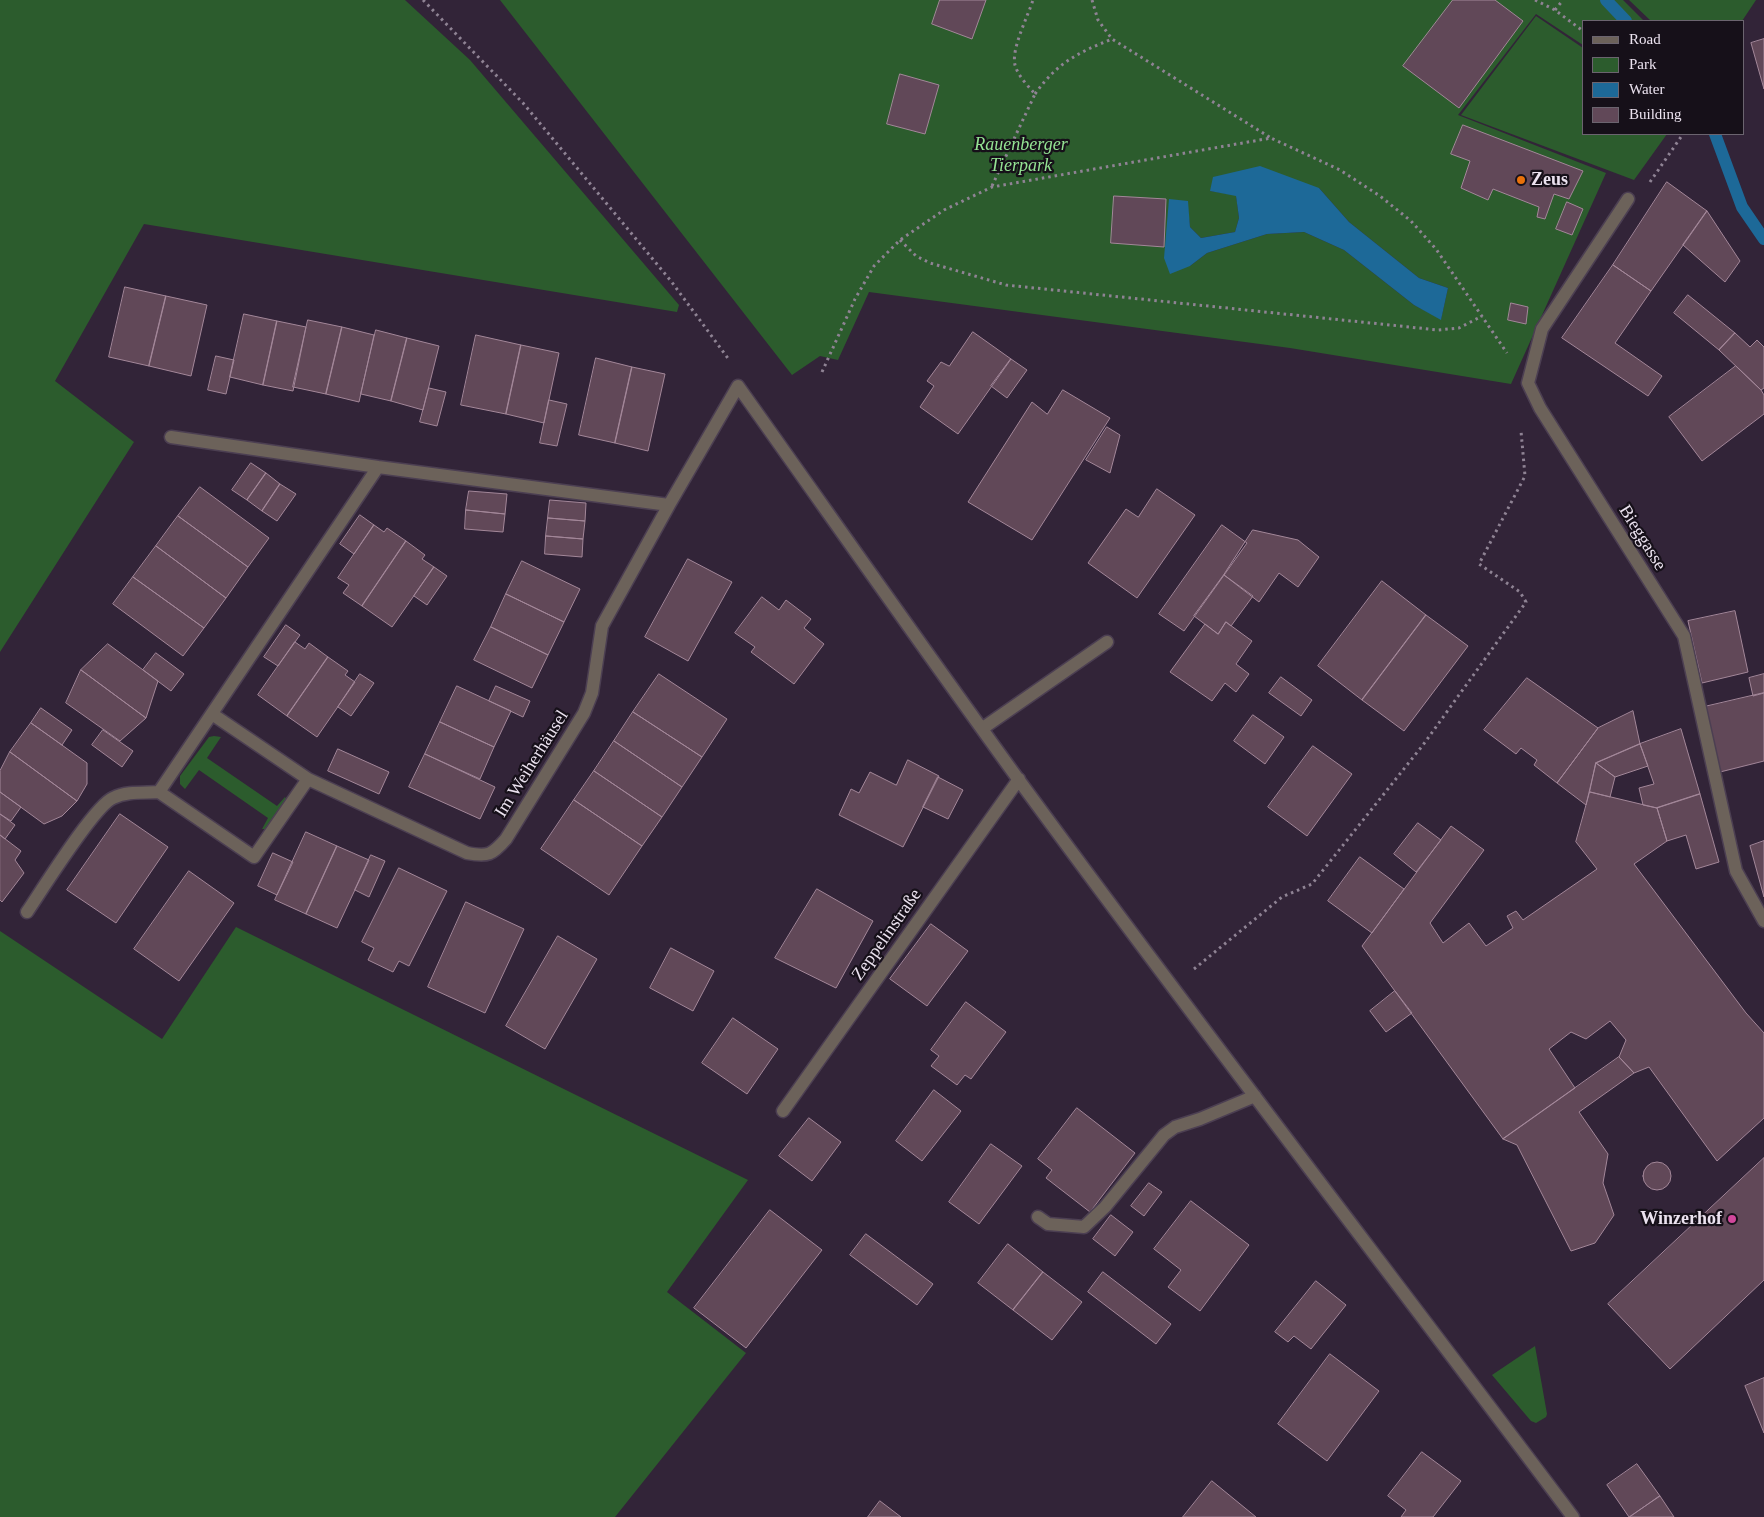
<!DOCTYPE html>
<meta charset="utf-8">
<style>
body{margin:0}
#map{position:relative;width:1764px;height:1517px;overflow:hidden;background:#322438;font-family:"Times New Roman",serif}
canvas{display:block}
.legend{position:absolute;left:1582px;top:20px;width:162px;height:115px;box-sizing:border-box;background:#161019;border:1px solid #6b646f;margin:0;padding:6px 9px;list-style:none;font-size:15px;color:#ebe2ef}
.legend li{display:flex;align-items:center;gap:10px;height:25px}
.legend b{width:25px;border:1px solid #6b646f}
</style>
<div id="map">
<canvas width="1764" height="1517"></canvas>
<ul class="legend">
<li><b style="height:6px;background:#6c625a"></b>Road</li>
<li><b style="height:14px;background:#2c5c2d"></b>Park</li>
<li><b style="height:14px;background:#1d6998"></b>Water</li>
<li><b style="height:14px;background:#614858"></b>Building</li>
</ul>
</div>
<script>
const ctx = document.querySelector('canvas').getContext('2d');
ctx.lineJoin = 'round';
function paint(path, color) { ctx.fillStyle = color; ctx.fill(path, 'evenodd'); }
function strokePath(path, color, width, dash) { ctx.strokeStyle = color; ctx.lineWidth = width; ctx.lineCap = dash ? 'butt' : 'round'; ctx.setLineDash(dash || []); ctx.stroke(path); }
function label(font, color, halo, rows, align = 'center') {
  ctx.font = font + ' "Times New Roman",serif'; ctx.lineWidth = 4.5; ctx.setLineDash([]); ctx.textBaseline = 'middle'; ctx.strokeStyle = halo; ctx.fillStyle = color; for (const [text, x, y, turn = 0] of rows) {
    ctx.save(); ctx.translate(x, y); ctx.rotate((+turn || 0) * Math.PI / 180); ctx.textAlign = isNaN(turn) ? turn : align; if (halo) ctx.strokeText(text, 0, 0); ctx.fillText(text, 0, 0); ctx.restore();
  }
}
paint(new Path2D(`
 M0 0H405L470 60 679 305 677 312 144 224 55 381 134 442 0 652Z
 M500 0H1623L1644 21H1583V45L1536 14 1458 115 1606 173 1511 384 1290 348 869 292 838 360 820 356 792 375ZM1319 188 1349 222 1419 278 1448 288 1441 319 1414 305 1344 250 1304 232 1267 234 1207 253 1190 266 1187 201 1190 227 1201 238 1235 232 1239 218 1236 195 1210 191Z
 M1629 0H1756L1742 21H1651Z
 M1536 16 1583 48V134H1667L1634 180 1461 115Z
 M214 736 221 737 207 758 277 806 285 797 287 800 267 829H262L268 818 199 770 185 789 180 784V776L209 737Z
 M236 927 748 1180 667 1292 746 1353 615 1517H0V931L162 1039Z
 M1535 1346 1547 1414 1546 1417 1536 1423 1531 1421 1492 1375Z`), '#2c5c2d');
paint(new Path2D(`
 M1260 166 1319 188 1349 222 1419 278 1448 288 1441 320 1414 305 1344 250 1304 232 1267 234 1207 253 1190 266 1170 274 1164 258 1169 199 1188 201 1190 227 1201 238 1235 232 1239 218 1236 196 1210 191 1213 177Z`), '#1d6998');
strokePath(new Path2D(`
 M1606 0 1626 21
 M1715 134 1742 207 1764 239`), '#1d6998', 12);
const building = new Path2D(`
 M940 0H986L972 39 932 24Z
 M1453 0H1495L1523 21 1459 108 1403 66Z
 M1764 39V89L1751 43Z
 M900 74 939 85 925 134 887 124Z
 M1463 125 1583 171 1569 199 1554 194 1545 219 1537 217 1539 207 1493 189 1488 200 1461 188 1470 161 1451 154Z
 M1667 182 1707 211 1651 291 1613 265Z
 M1114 196 1166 199 1164 247 1111 243Z
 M1567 202 1583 209 1572 235 1556 229Z
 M1707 211 1740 261 1725 282 1683 245Z
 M1613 265 1651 291 1615 343 1662 376 1648 396 1562 338Z
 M125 287 166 296 149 366 109 357Z
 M1688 295 1735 333 1719 350 1674 313Z
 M166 296 207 305 191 376 149 366Z
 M1511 303 1528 307 1526 324 1508 320Z
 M244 314 277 321 263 385 230 377Z
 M308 320 342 327 326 394 293 387Z
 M277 321 306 327 293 391 263 385Z
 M342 327 374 335 359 402 326 394Z
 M376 330 407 338 391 401 361 394Z
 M973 332 1011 359 958 434 920 407 934 386 927 381 941 362 949 366Z
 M1735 333 1750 347 1757 340 1764 347V388L1761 390 1719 350Z
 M476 335 521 345 506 414 461 405Z
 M407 338 439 346 423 410 391 401Z
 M521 345 559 353 544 423 506 414Z
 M216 356 234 360 226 394 208 390Z
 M596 358 632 367 615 443 579 435Z
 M1011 359 1027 370 1007 398 991 386Z
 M1736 366 1761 390 1764 395V414L1702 461 1669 417Z
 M632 367 665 374 648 451 615 443Z
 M429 388 446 392 437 426 420 422Z
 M1063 390 1110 418 1032 540 968 502 1032 402 1047 414Z
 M549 400 567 404 557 446 540 443Z
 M1107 427 1120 435 1110 473 1086 460Z
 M251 463 266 473 247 500 232 490Z
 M266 473 280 484 262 511 247 500Z
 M280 484 296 494 277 521 262 511Z
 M200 487 269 538 248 567 178 516Z
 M1157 489 1195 515 1137 598 1088 563 1126 509 1138 517Z
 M469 491 507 494 505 514 466 510Z
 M550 500 586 503 585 521 548 518Z
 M466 510 505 514 503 532 465 529Z
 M360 515 374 525 354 554 340 544Z
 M178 516 248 567 226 598 156 546Z
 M548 518 585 521 583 539 546 536Z
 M374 525 384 532 387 528 406 541 362 606 343 593 349 585 338 578Z
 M1222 525 1247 543 1184 631 1159 614Z
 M1253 530 1298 540 1319 557 1298 587 1279 573 1259 602 1224 575Z
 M546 536 583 539 582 557 545 554Z
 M406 541 425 555 422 559 434 567 392 627 362 606Z
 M156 546 226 598 204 628 133 577Z
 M688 559 732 582 688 661 645 637Z
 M522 561 580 589 564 622 506 594Z
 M434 567 447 576 427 605 414 596Z
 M1224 575 1253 596 1231 626 1226 622 1218 634 1194 616Z
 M133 577 204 628 183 656 113 604Z
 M1382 581 1426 615 1362 700 1318 666Z
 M506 594 564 622 548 655 491 627Z
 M762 597 779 610 786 600 811 619 804 628 824 644 794 684 751 652 755 647 735 633Z
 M1735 611 1748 672 1702 683 1688 621Z
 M1426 615 1468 646 1404 731 1362 700Z
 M1226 622 1252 641 1236 664 1249 674 1236 692 1225 683 1212 701 1170 672 1205 624 1218 634Z
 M286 625 300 635 278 666 264 657Z
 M491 627 548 655 532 688 474 660Z
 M295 642 305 649 309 643 328 657 287 716 258 695Z
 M108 644 158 681 146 718 81 670Z
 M156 653 184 674 171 691 143 670Z
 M328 657 348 671 345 675 355 682 317 737 287 716Z
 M81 670 146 718 120 741 66 703Z
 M360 674 374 683 351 716 338 707Z
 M659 674 727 719 702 757 633 712Z
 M1764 674V693L1753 696 1749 678Z
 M1281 677 1312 700 1301 716 1269 693Z
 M1527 678 1598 728 1557 783 1534 765 1537 760 1521 748 1516 754 1484 730Z
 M457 686 511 711 494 747 440 722Z
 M496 686 530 701 523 717 489 701Z
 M1764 693V761L1720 772 1704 707Z
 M41 708 72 730 62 745 31 723Z
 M1633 711 1640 744 1596 763 1586 805 1557 783 1598 728Z
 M633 712 702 757 682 787 614 741Z
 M1253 715 1284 737 1265 764 1234 741Z
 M440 722 494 747 480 779 425 754Z
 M31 723 87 763V784L77 801 10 752Z
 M1681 729 1700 794 1657 808 1643 805 1639 788 1654 784 1640 744Z
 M103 730 133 751 122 767 92 745Z
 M614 741 682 787 662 817 594 771Z
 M1640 744 1648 766 1615 777 1596 763Z
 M1313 746 1352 774 1307 836 1268 807Z
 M338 749 389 772 379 794 328 771Z
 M10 752 77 801 62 816 44 824 0 792V771Z
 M425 754 495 787 480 819 409 787Z
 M908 760 939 776 903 847 839 815 851 789 859 793 870 772 896 785Z
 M1596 763 1615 777 1610 797 1590 792Z
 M594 771 662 817 642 846 574 800Z
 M938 777 963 790 948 819 923 807Z
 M0 792 21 807 11 821 0 814Z
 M1590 792 1657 808 1667 841 1634 864 1746 1013 1764 1033V1118L1717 1161 1649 1067 1634 1073 1619 1057 1626 1040 1610 1021 1586 1039 1571 1032 1549 1049 1575 1088 1503 1139 1362 946 1451 826 1484 850 1430 923 1443 943 1469 923 1486 946 1513 928 1507 916 1516 911 1523 920 1597 869 1576 842Z
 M1700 794 1719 862 1696 869 1686 835 1667 841 1657 808Z
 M574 800 642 846 609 895 541 849Z
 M0 814 15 825 5 839 0 835Z
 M120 814 168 847 116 923 67 890Z
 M1418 823 1441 840 1416 872 1394 854Z
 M306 832 337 846 306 914 275 900Z
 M0 835 21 851 15 860 24 873 2 902 0 900Z
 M1764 841V897L1750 846Z
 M337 846 369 860 337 928 306 914Z
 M273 853 293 862 277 895 258 886Z
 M371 855 385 861 369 897 355 890Z
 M1360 857 1404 889 1372 933 1328 901Z
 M399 868 447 891 409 966 399 961 393 972 368 960 374 948 362 942Z
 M189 871 234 903 179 981 134 949Z
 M817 889 873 921 836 988 775 958Z
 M466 902 524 929 485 1013 428 987Z
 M931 924 968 951 927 1006 890 979Z
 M558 936 597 959 545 1049 506 1026Z
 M671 948 714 971 693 1011 650 988Z
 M1395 991 1412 1013 1386 1032 1370 1011Z
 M966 1002 1006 1032 971 1079 965 1075 957 1085 931 1066 939 1056 931 1050Z
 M733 1018 778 1049 747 1094 702 1063Z
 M1619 1057 1634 1073 1579 1112 1608 1154 1603 1183 1614 1215 1595 1243 1571 1251 1517 1145 1503 1139Z
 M934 1090 961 1111 922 1161 896 1141Z
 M1077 1108 1135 1153 1090 1212 1046 1178 1052 1170 1038 1159Z
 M809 1118 841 1142 812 1181 779 1156Z
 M991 1144 1022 1166 979 1224 949 1202Z
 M1764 1158V1280L1670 1369 1608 1304Z
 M1643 1176a14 14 0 1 1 28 0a14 14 0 1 1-28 0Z
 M1149 1183 1162 1192 1144 1216 1131 1206Z
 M1191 1201 1249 1245 1200 1311 1168 1287 1181 1270 1154 1249Z
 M770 1210 822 1250 746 1348 694 1308Z
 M1111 1215 1133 1232 1115 1256 1093 1239Z
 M866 1234 933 1284 917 1305 850 1255Z
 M1008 1244 1043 1272 1013 1310 978 1283Z
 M1043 1272 1082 1302 1052 1340 1013 1310Z
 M1103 1272 1171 1324 1156 1344 1088 1292Z
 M1316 1281 1346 1305 1311 1349 1294 1336 1288 1342 1275 1332Z
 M1330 1354 1379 1391 1327 1461 1278 1424Z
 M1764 1378V1433L1745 1386Z
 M1422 1452 1461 1481 1433 1517H1401L1406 1510 1388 1496Z
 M1637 1464 1660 1496 1629 1517 1607 1485Z
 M1212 1481 1256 1517H1183Z
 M1660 1496 1674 1517H1630Z
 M880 1501 901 1517H868Z`);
paint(building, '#614858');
strokePath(building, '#a38799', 1);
const minor = new Path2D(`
 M1628 199 1542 329 1528 383 1540 408 1684 636 1736 871 1764 921
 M171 437 378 467
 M669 505 602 626 592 693 584 713 506 839C492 855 488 857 467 853L308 779 254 857 159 792 378 467 669 505 738 386C832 518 925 651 1021 783 1202 1030 1389 1272 1573 1517
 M212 714 308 779
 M983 728 1107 642
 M27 912C42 890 94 806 113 798 127 791 144 793 159 792
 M783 1111 1019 779
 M1038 1217 1048 1224 1084 1227 1105 1207 1164 1135 1175 1127 1200 1119 1255 1096`);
strokePath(minor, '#4c3f52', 15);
strokePath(new Path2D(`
 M423 0 523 103 671 281 730 361
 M1092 0 1098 20 1112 39 1271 138
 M1535 0 1555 10 1583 31
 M1555 10 1563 0
 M1035 94C1057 63 1077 53 1112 39
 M1650 182 1683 134
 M992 186 1035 94C1028 86 1018 76 1015 65 1011 49 1028 16 1033 0
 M900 240 916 256 930 263 1006 285 1438 330 1459 328 1482 316
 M822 372 855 299 874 266 900 240 944 210 992 187 1271 138 1340 170 1380 196 1411 221 1436 249 1507 353
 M1194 969 1282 897 1312 884 1423 745 1526 602 1520 592 1479 564 1525 476 1521 431`), '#8f8394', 3, [2.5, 4]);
strokePath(minor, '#6c625a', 12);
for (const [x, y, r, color] of [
 [1521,180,5,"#e8710a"],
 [1732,1219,5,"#d1479c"]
]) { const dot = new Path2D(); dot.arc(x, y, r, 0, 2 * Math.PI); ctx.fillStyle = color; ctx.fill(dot); strokePath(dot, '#161019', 2); }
label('italic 18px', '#94e393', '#161019', [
 ["Rauenberger",1021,145],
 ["Tierpark",1021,166]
]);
label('bold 18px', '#ebe2ef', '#161019', [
 ["Zeus",1531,180],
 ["Winzerhof",1722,1219,"right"]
], 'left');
label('18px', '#ebe2ef', '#161019', [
 ["Bieggasse",1642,538,58],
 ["Im Weiherhäusel",532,764,-58],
 ["Zeppelinstraße",887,935,-55]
]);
</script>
